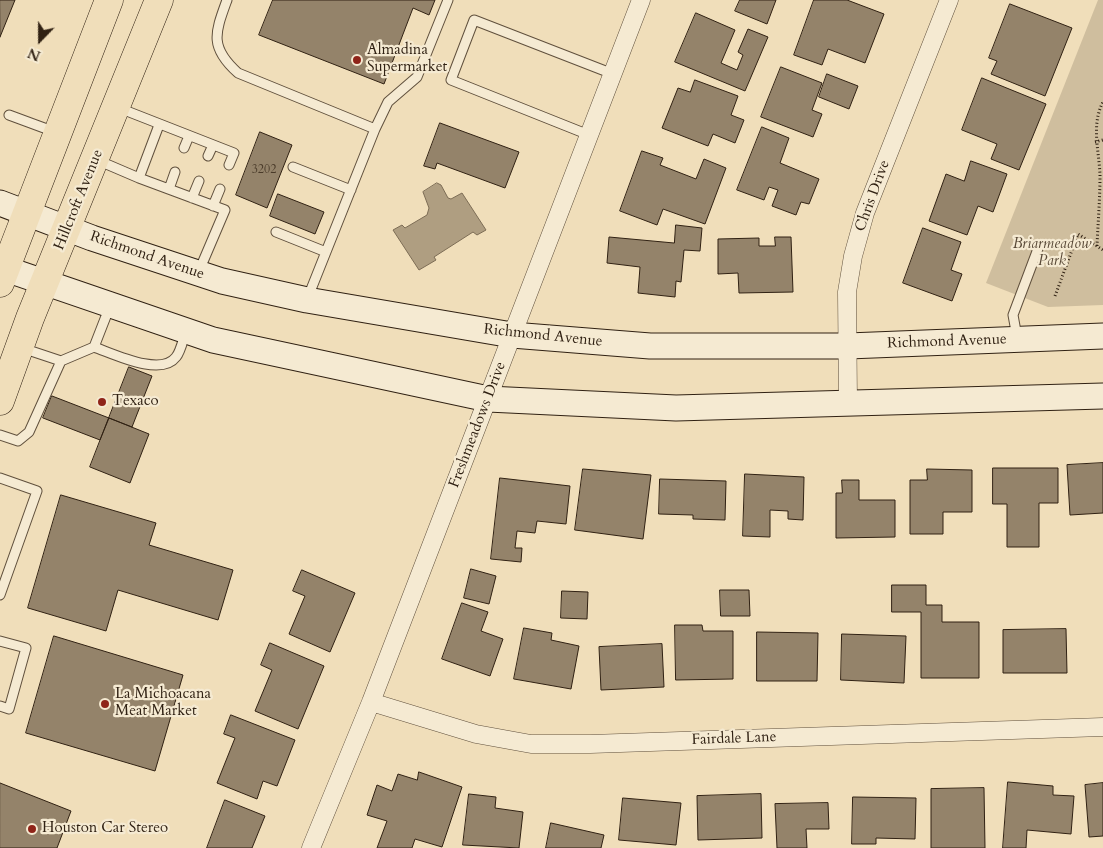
<!DOCTYPE html>
<style>
body{margin:0}
#map{position:relative;width:1103px;height:848px;overflow:hidden;background:#f0deba;font-family:Cardo,serif}
canvas{display:block}
.north{position:absolute;left:15px;top:15px;width:50px;height:50px;-webkit-text-stroke:4px #f5ead2;paint-order:stroke;rotate:202deg;font-size:14px;font-weight:700;line-height:20px;text-align:center;color:#302113}
.north::after{content:'';display:block;margin:auto;width:18px;height:22px;background:#302113;clip-path:polygon(50% 0,100% 100%,50% 72%,0 100%)}
</style>
<div id="map">
<canvas width="1103" height="848"></canvas>
<div class="north">N</div>
</div>
<script>
const ctx = document.querySelector('canvas').getContext('2d');
ctx.lineJoin = 'round';
function paint(path, color) { ctx.fillStyle = color; ctx.fill(path, 'evenodd'); }
function strokePath(path, color, width, dash) { ctx.strokeStyle = color; ctx.lineWidth = width; ctx.lineCap = dash ? 'butt' : 'round'; ctx.setLineDash(dash || []); ctx.stroke(path); }
function label(font, color, halo, rows, align = 'center') {
  ctx.font = font + ' Cardo,serif'; ctx.lineWidth = 4.5; ctx.setLineDash([]); ctx.textBaseline = 'middle'; ctx.strokeStyle = halo; ctx.fillStyle = color; for (const [text, x, y, turn = 0] of rows) {
    ctx.save(); ctx.translate(x, y); ctx.rotate((+turn || 0) * Math.PI / 180); ctx.textAlign = isNaN(turn) ? turn : align; if (halo) ctx.strokeText(text, 0, 0); ctx.fillText(text, 0, 0); ctx.restore();
  }
}
paint(new Path2D(`
 M1098 0H1103V305L1048 307 986 283Z`), '#cfbe9e');
const water = new Path2D(`
 M437 183 441 185 448 198 451 199 462 193 486 230 477 235 473 232 434 257 436 260 419 270 393 230 402 225 405 228 427 215 429 208 423 192Z`);
paint(water, '#af9e81');
strokePath(water, '#7c6c55', 1);
const building = new Path2D(`
 M0 0H15L0 37Z
 M273 0H435L429 15 413 8 384 84 259 35Z
 M740 0H776L767 24 735 11Z
 M814 0H847L884 14 865 63 828 49 822 65 794 55Z
 M1010 4 1072 28 1045 96 991 74 997 61 989 58Z
 M696 13 735 30 721 63 737 70 743 55 738 52 748 29 768 37 745 91 675 62Z
 M781 67 822 83 812 110 822 114 813 137 761 117Z
 M827 74 858 86 849 109 819 97Z
 M982 78 1046 104 1019 170 991 159 997 144 962 130Z
 M695 80 738 96 731 115 744 120 735 143 713 134 708 146 662 128 678 88 690 92Z
 M440 123 519 152 505 188 437 163 435 169 424 166Z
 M762 127 789 138 780 163 819 179 809 204 801 202 796 215 772 206 778 190 769 187 764 200 737 190Z
 M260 132 292 145 267 208 236 195Z
 M642 151 663 158 660 165 696 179 704 159 726 168 705 224 663 209 657 225 620 211Z
 M971 161 1007 174 993 212 978 206 967 235 929 221 946 174 964 181Z
 M278 194 324 212 315 234 270 216Z
 M676 225 702 228 700 251 684 250 681 282 676 281 675 297 638 293 640 267 607 263 609 237 674 243Z
 M923 228 961 242 951 270 962 274 952 301 903 283Z
 M775 237H791L793 292 739 293 738 273 718 274V239L759 238V246H775Z
 M129 367 152 376 132 427 109 418Z
 M52 396 109 418 100 440 43 418Z
 M109 418 149 434 130 483 90 467Z
 M1103 463V513L1070 515 1067 465Z
 M993 468H1058V503H1039V547H1007V504H993Z
 M583 469 651 475 643 539 575 530Z
 M927 469 972 470V512H943V534H910V480H927Z
 M745 474 804 477 803 520 788 519V511L770 510V537L743 536Z
 M500 478 570 486 566 524 537 521 535 533 517 531 515 548H522L521 562 491 559Z
 M660 479 726 481 725 520 693 519V515L659 514Z
 M842 480H859V500H895V537L836 538V493H842Z
 M61 495 156 523 149 545 233 570 218 620 118 590 106 631 28 608Z
 M471 569 496 576 489 604 464 598Z
 M302 570 355 593 330 652 289 634 305 596 293 591Z
 M892 585H926V605H942V622H979V678H921V612H892Z
 M720 590H749L750 616H721Z
 M562 591 588 592 587 619 561 618Z
 M462 603 488 612 481 631 503 639 490 676 442 659Z
 M675 625H702L703 631H733V679L676 680Z
 M524 628 552 633 551 640 579 646 571 689 514 679Z
 M1066 629 1067 673H1003V630Z
 M757 632 818 633 817 681H757Z
 M842 634 906 636 904 683 841 680Z
 M54 636 183 675 155 771 26 733Z
 M270 643 324 666 298 729 255 711 272 670 261 665Z
 M662 644 664 687 601 690 599 647Z
 M231 715 295 740 277 786 263 781 257 799 217 783 235 738 224 734Z
 M419 772 462 787 442 847 415 839 412 848H377L387 821 367 815 377 785 392 791 398 774 417 780Z
 M1008 782 1053 786V795L1074 796 1071 834 1027 830 1026 848H1003Z
 M0 783 71 811 57 848H0Z
 M1103 783V836L1089 837 1085 785Z
 M984 788 985 848H931V789Z
 M469 794 496 797 495 808 523 812 519 848 463 845Z
 M761 794 762 838 698 840 697 796Z
 M853 797 916 798 915 839 876 838V844H852Z
 M623 798 681 803 676 845 619 840Z
 M225 800 265 816 252 848H207Z
 M828 803 829 829H806L807 848H777L775 804Z
 M551 823 604 835 601 848H546Z`);
paint(building, '#94836a');
strokePath(building, '#302113', 1);
const service = new Path2D(`
 M227 0C215 33 209 47 238 73L375 129
 M119 108 234 153 229 165
 M9 115 55 132
 M159 125 139 178 225 210 199 271
 M589 135 451 80 474 20 613 74
 M184 148 189 136
 M208 156 213 145
 M97 160 139 178
 M293 167 351 190
 M169 189 175 172
 M192 198 199 181
 M213 206 220 189
 M276 232 326 252
 M308 297 375 129 388 102 417 77 448 0
 M110 306 94 347C114 354 161 377 176 357 181 351 183 339 186 331
 M1017 337 1013 315 1039 246
 M22 348 61 361 94 347
 M0 435 18 441 29 432 61 361
 M0 478 37 491 0 595
 M0 641 26 648 9 709 0 706`);
const minor = new Path2D(`
 M848 403 847 292 853 256 865 213 949 0
 M371 702 476 734 531 744H590L1103 727
 M311 848 371 702 641 0`);
const secondary = new Path2D(`
 M0 203 92 238 222 281 307 300 512 335 650 346H848L1103 336
 M0 267 213 340 488 399 676 408 1103 396`);
const primary = new Path2D(`
 M0 283 109 0
 M0 401 30 318 159 0`);
strokePath(service, '#60503d', 11);
strokePath(minor, '#60503d', 19);
strokePath(secondary, '#302113', 27);
strokePath(primary, '#302113', 29);
strokePath(new Path2D(`
 M1095 142 1103 140
 M1097 246C1098 223 1100 199 1100 175 1099 150 1091 125 1103 102
 M1055 296 1078 234 1103 250`), '#302113', 3, [1, 2.5]);
strokePath(service, '#f5ead2', 9);
strokePath(minor, '#f5ead2', 18);
strokePath(secondary, '#f5ead2', 25);
strokePath(primary, '#f0deba', 28);
for (const [x, y, r, color] of [
 [357,60,5,"#8f2418"],
 [102,402,5,"#8f2418"],
 [105,704,5,"#8f2418"],
 [32,829,5,"#8f2418"]
]) { const dot = new Path2D(); dot.arc(x, y, r, 0, 2 * Math.PI); ctx.fillStyle = color; ctx.fill(dot); strokePath(dot, '#f5ead2', 2); }
label('12px', '#493a29', null, [
 ["3202",264,170]
]);
label('15px', '#302113', '#f5ead2', [
 ["Almadina",367,51],
 ["Supermarket",367,68],
 ["Texaco",112,402],
 ["La Michoacana",115,695],
 ["Meat Market",115,712],
 ["Houston Car Stereo",42,829]
], 'left');
label('15px', '#302113', '#f5ead2', [
 ["Chris Drive",873,196,-70],
 ["Hillcroft Avenue",79,200,-68],
 ["Richmond Avenue",147,256,19],
 ["Richmond Avenue",543,336,6],
 ["Richmond Avenue",947,342,-2],
 ["Freshmeadows Drive",478,425,-69],
 ["Fairdale Lane",734,739,-2]
]);
label('italic 15px', '#584836', '#f5ead2', [
 ["Briarmeadow",1052,245],
 ["Park",1052,262]
]);
</script>
